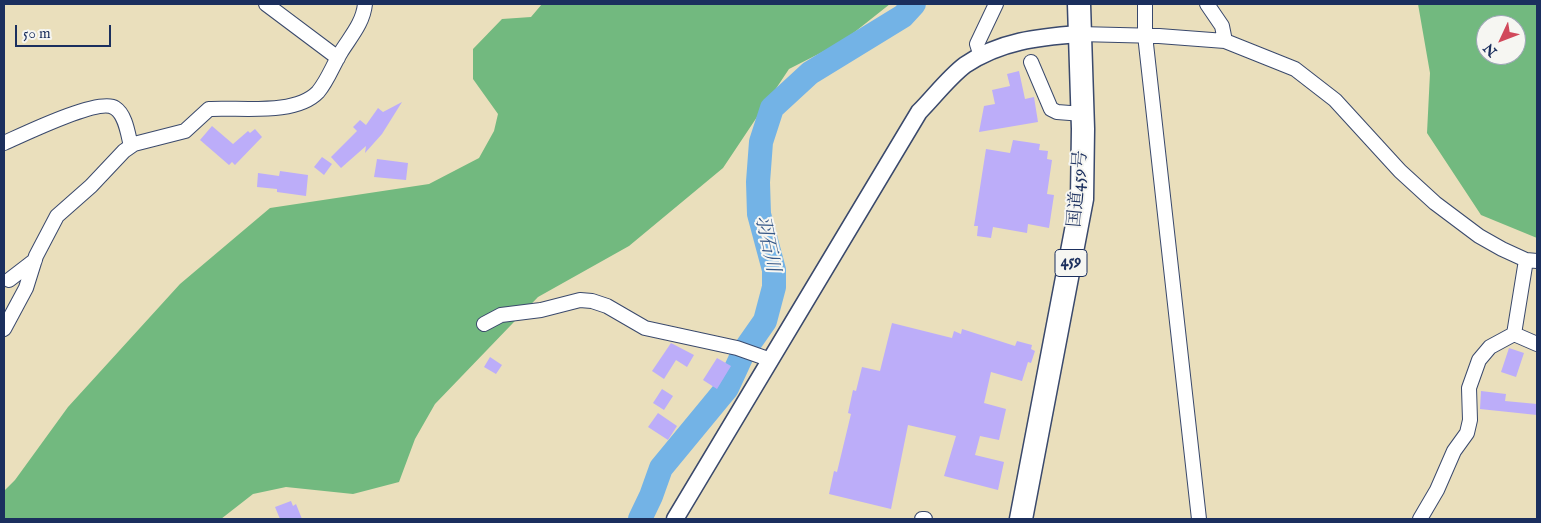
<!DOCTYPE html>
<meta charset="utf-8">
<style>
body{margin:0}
#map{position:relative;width:1541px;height:523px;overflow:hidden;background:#eadfbc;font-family:"IM FELL English",serif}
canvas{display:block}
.frame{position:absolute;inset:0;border:5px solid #1b2f5e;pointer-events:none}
.north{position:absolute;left:1476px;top:15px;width:50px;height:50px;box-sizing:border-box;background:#f6f6f2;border:1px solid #9ea6b7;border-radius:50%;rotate:227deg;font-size:14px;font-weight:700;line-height:20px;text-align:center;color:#1b2f5e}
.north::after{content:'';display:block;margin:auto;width:18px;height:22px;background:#d1495b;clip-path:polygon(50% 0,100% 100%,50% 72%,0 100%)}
.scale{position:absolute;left:15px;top:25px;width:96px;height:22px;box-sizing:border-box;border:2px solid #1b2f5e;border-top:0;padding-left:6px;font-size:15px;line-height:18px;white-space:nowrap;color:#1b2f5e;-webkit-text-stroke:4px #f6f6f2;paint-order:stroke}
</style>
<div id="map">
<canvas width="1541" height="523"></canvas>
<div class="frame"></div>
<div class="north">N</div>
<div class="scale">50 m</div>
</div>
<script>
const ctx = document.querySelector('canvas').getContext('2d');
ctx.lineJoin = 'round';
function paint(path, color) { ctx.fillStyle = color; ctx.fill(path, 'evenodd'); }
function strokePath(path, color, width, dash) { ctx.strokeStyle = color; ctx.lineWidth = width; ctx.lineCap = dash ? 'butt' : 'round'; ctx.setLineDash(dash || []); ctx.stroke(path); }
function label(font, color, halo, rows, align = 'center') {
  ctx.font = font + ' "IM FELL English","Noto Serif JP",serif'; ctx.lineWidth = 4; ctx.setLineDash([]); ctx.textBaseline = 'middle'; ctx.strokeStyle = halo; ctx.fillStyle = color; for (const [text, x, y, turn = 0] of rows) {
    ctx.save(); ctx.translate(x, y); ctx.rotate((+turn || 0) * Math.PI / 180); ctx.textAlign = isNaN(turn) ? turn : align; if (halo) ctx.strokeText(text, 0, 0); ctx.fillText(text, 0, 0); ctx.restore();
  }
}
paint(new Path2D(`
 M542 4H890L842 42 789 69 723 168 629 246 538 297 435 404 415 439 399 482 353 494 286 487 253 494 221 519H4V491L15 480 68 407 180 284 270 208 429 184 479 158 494 131 498 114 473 79V49L502 19 531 17Z
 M1418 4H1537V238L1481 215 1427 133 1430 73ZM1486 25H1516V55H1486Z`), '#72b97f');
strokePath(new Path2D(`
 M640 519 651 496 661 468 727 388 744 351 765 321 774 287V270L759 214 758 182 761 142 772 108 810 73 903 16 914 4`), '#73b3e6', 24);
paint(new Path2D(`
 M1019 71 1025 99 1034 97 1038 122 979 132 984 106 995 104 992 90 1010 86 1007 74Z
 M402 102 382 134 365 153 366 146 341 168 331 157 357 131 353 127 360 120 366 125 378 108 383 112Z
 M212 126 233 144 248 131 250 133 255 129 262 137 235 165 232 162 229 165 200 140Z
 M1013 140 1040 144 1039 150 1048 151 1047 159 1052 160 1047 194 1054 195 1049 228 1028 224 1027 233 993 227 991 238 977 236 978 226H974L986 149 1010 153Z
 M322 157 332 164 324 175 314 167Z
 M377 159 408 163 406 180 374 177Z
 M280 171 308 175 306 196 277 192V189L257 187 258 173 279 176Z
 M892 323 952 338 954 331 961 334 962 329 1015 346 1017 341 1032 345 1031 349 1035 351 1031 363 1028 362 1022 381 991 372 984 403 1006 409 999 440 980 436 975 455 1004 462 998 490 944 476 956 436 908 425 891 509 829 494 834 471 837 472 851 414 848 413 853 390 856 391 862 367 880 371Z
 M671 343 694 355 687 367 676 360 664 379 652 371Z
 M1509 348 1524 353 1516 377 1501 372Z
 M490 357 502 365 496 374 484 367Z
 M717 358 731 366 717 389 703 380Z
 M662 389 673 396 664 410 653 403Z
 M1481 391 1506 394 1505 401 1537 404V415L1480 409Z
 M658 413 677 426 668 440 648 427Z
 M291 501 293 506 296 504 302 519H280L275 507Z`), '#bcadf9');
const minor = new Path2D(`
 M266 4 338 58
 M1145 4V35L1199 519
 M1207 4 1222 26 1225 41
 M1079 34 1159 36 1225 41 1295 69 1335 100 1400 171 1435 203 1479 236 1502 249 1526 260 1537 261
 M981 56 977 44 996 4
 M1031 62 1051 109 1057 112 1083 114
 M4 143C22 135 100 97 115 108 126 115 128 135 131 146
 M9 280 35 260
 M484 324 501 315 541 310 580 300 592 301 607 306 645 328 737 348 771 360
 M4 329 26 288 36 256 57 216 91 186 124 151 134 144 185 131 209 109C240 107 295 116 318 92 328 80 333 65 341 52 351 36 363 23 365 4
 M1514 334 1537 344
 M922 519H925
 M1420 519 1437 490 1454 451 1467 433 1470 420 1469 388 1479 360 1490 347 1514 334 1526 260`);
const tertiary = new Path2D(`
 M675 519 919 112C934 97 948 78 965 65 1000 41 1039 37 1079 34`);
const trunk = new Path2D(`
 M1021 519 1082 199 1083 129 1079 4`);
strokePath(minor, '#3a496c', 16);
strokePath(tertiary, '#3a496c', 19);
strokePath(trunk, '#3a496c', 25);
strokePath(minor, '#fff', 14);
strokePath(tertiary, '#fff', 16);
strokePath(trunk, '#fff', 22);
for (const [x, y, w] of [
 [1071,263,32]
]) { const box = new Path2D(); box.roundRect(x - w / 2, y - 13.5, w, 27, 4); ctx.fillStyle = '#f6f6f2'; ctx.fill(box); strokePath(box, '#1b2f5e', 1); }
label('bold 16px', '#1b2f5e', null, [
 ["459",1071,263]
]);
label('18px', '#1b2f5e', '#f6f6f2', [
 ["国道459号",1079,189,-85]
]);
label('italic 19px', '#355787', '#f6f6f2', [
 ["羽石川",766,244,78]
]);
</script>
